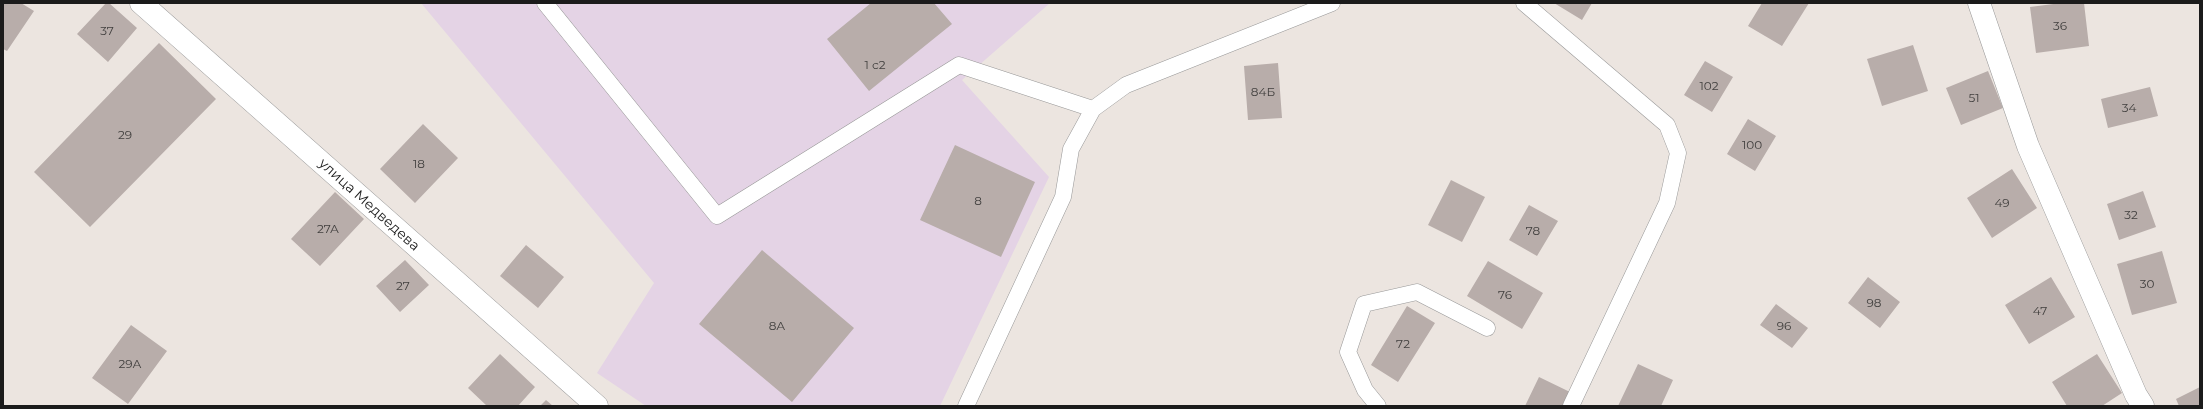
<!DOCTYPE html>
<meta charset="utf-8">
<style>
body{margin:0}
#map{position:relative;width:2203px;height:409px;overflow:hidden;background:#ece5e0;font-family:Montserrat,sans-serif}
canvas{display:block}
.frame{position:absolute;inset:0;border:4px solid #1b1b1b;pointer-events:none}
</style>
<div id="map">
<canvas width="2203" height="409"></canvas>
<div class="frame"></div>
</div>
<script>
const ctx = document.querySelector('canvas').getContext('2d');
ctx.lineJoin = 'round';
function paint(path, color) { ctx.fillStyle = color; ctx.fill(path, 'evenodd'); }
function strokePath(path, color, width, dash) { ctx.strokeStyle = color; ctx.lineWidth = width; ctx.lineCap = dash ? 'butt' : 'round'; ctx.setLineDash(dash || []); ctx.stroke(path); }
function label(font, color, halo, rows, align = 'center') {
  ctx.font = font + ' Montserrat,sans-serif'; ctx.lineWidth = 3.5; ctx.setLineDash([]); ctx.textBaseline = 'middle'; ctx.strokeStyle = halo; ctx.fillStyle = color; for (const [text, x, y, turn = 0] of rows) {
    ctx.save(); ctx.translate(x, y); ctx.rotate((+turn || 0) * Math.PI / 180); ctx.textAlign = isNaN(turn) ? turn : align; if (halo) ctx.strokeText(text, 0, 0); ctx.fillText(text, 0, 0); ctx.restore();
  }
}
paint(new Path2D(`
 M421 3H1050L962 80 1049 177 940 406H646L597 373 654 283Z`), '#e4d3e5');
paint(new Path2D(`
 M3 3H21L34 11 7 51 3 49Z
 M106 3H109L137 28 108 62 77 34Z
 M871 3H934L952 24 869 91 827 39Z
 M1554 3H1592L1582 20Z
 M1762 3H1809L1782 46 1748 26Z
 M2061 3H2084L2089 46 2036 53 2030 7Z
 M159 43 216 99 90 227 34 172Z
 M1913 45 1928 91 1882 106 1867 59Z
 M1705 61 1733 77 1712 112 1684 95Z
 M1278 63 1282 118 1248 120 1244 66Z
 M1988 71 2003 108 1961 125 1946 88Z
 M2150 87 2158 116 2108 128 2101 99Z
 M1748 119 1776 136 1755 171 1727 154Z
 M423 124 458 158 415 203 380 169Z
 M955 145 1035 182 1001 257 920 220Z
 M2012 169 2037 208 1992 238 1967 198Z
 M1451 180 1485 197 1462 242 1428 225Z
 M2143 191 2156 227 2119 240 2107 204Z
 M335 192 364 219 320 266 291 239Z
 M1529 205 1558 221 1537 256 1509 240Z
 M526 245 564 277 538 308 500 276Z
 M762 250 854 328 792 402 699 324Z
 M2162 251 2177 303 2132 315 2117 264Z
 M405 260 429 285 400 312 376 286Z
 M1488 261 1543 293 1522 329 1467 296Z
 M1868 277 1900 302 1880 328 1848 303Z
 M2051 277 2075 317 2029 344 2005 305Z
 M1776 304 1808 328 1792 348 1760 325Z
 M1407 306 1435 323 1398 382 1371 365Z
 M131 325 167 351 128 404 92 378Z
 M500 354 535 387 518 406H487L468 388Z
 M2097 354 2122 393 2102 406H2067L2052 382Z
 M1638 364 1673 380 1661 406H1618Z
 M1539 377 1570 392 1563 406H1525Z
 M2200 387V406H2179L2176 399Z
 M546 400 553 406H540Z`), '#b8adaa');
const service = new Path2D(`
 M545 3 717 216 959 65 1093 109
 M1524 3 1667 125 1678 153 1667 203 1571 406
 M966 406 1063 197 1071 149 1093 109 1126 85 1332 3
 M1378 406 1365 390 1348 352 1364 304 1417 292 1487 328`);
const minor = new Path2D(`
 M141 3 597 406
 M1979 3 2028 146 2136 395 2143 406`);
strokePath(service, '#989898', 17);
strokePath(minor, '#989898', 23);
strokePath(service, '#fff', 16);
strokePath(minor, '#fff', 22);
label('12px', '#42403f', null, [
 ["36",2060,26],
 ["37",107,31],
 ["1 с2",875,65],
 ["102",1709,86],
 ["84Б",1263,92],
 ["51",1974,98],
 ["34",2129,108],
 ["29",125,135],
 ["100",1752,145],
 ["18",419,164],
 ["8",978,201],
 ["49",2002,203],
 ["32",2131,215],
 ["27А",328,229],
 ["78",1533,231],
 ["30",2147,284],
 ["27",403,286],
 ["76",1505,295],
 ["98",1874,303],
 ["47",2040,311],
 ["8А",777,326],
 ["96",1784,326],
 ["72",1403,344],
 ["29А",130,364]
]);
label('14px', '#1b1b1b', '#fff', [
 ["улица Медведева",369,205,42]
]);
</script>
